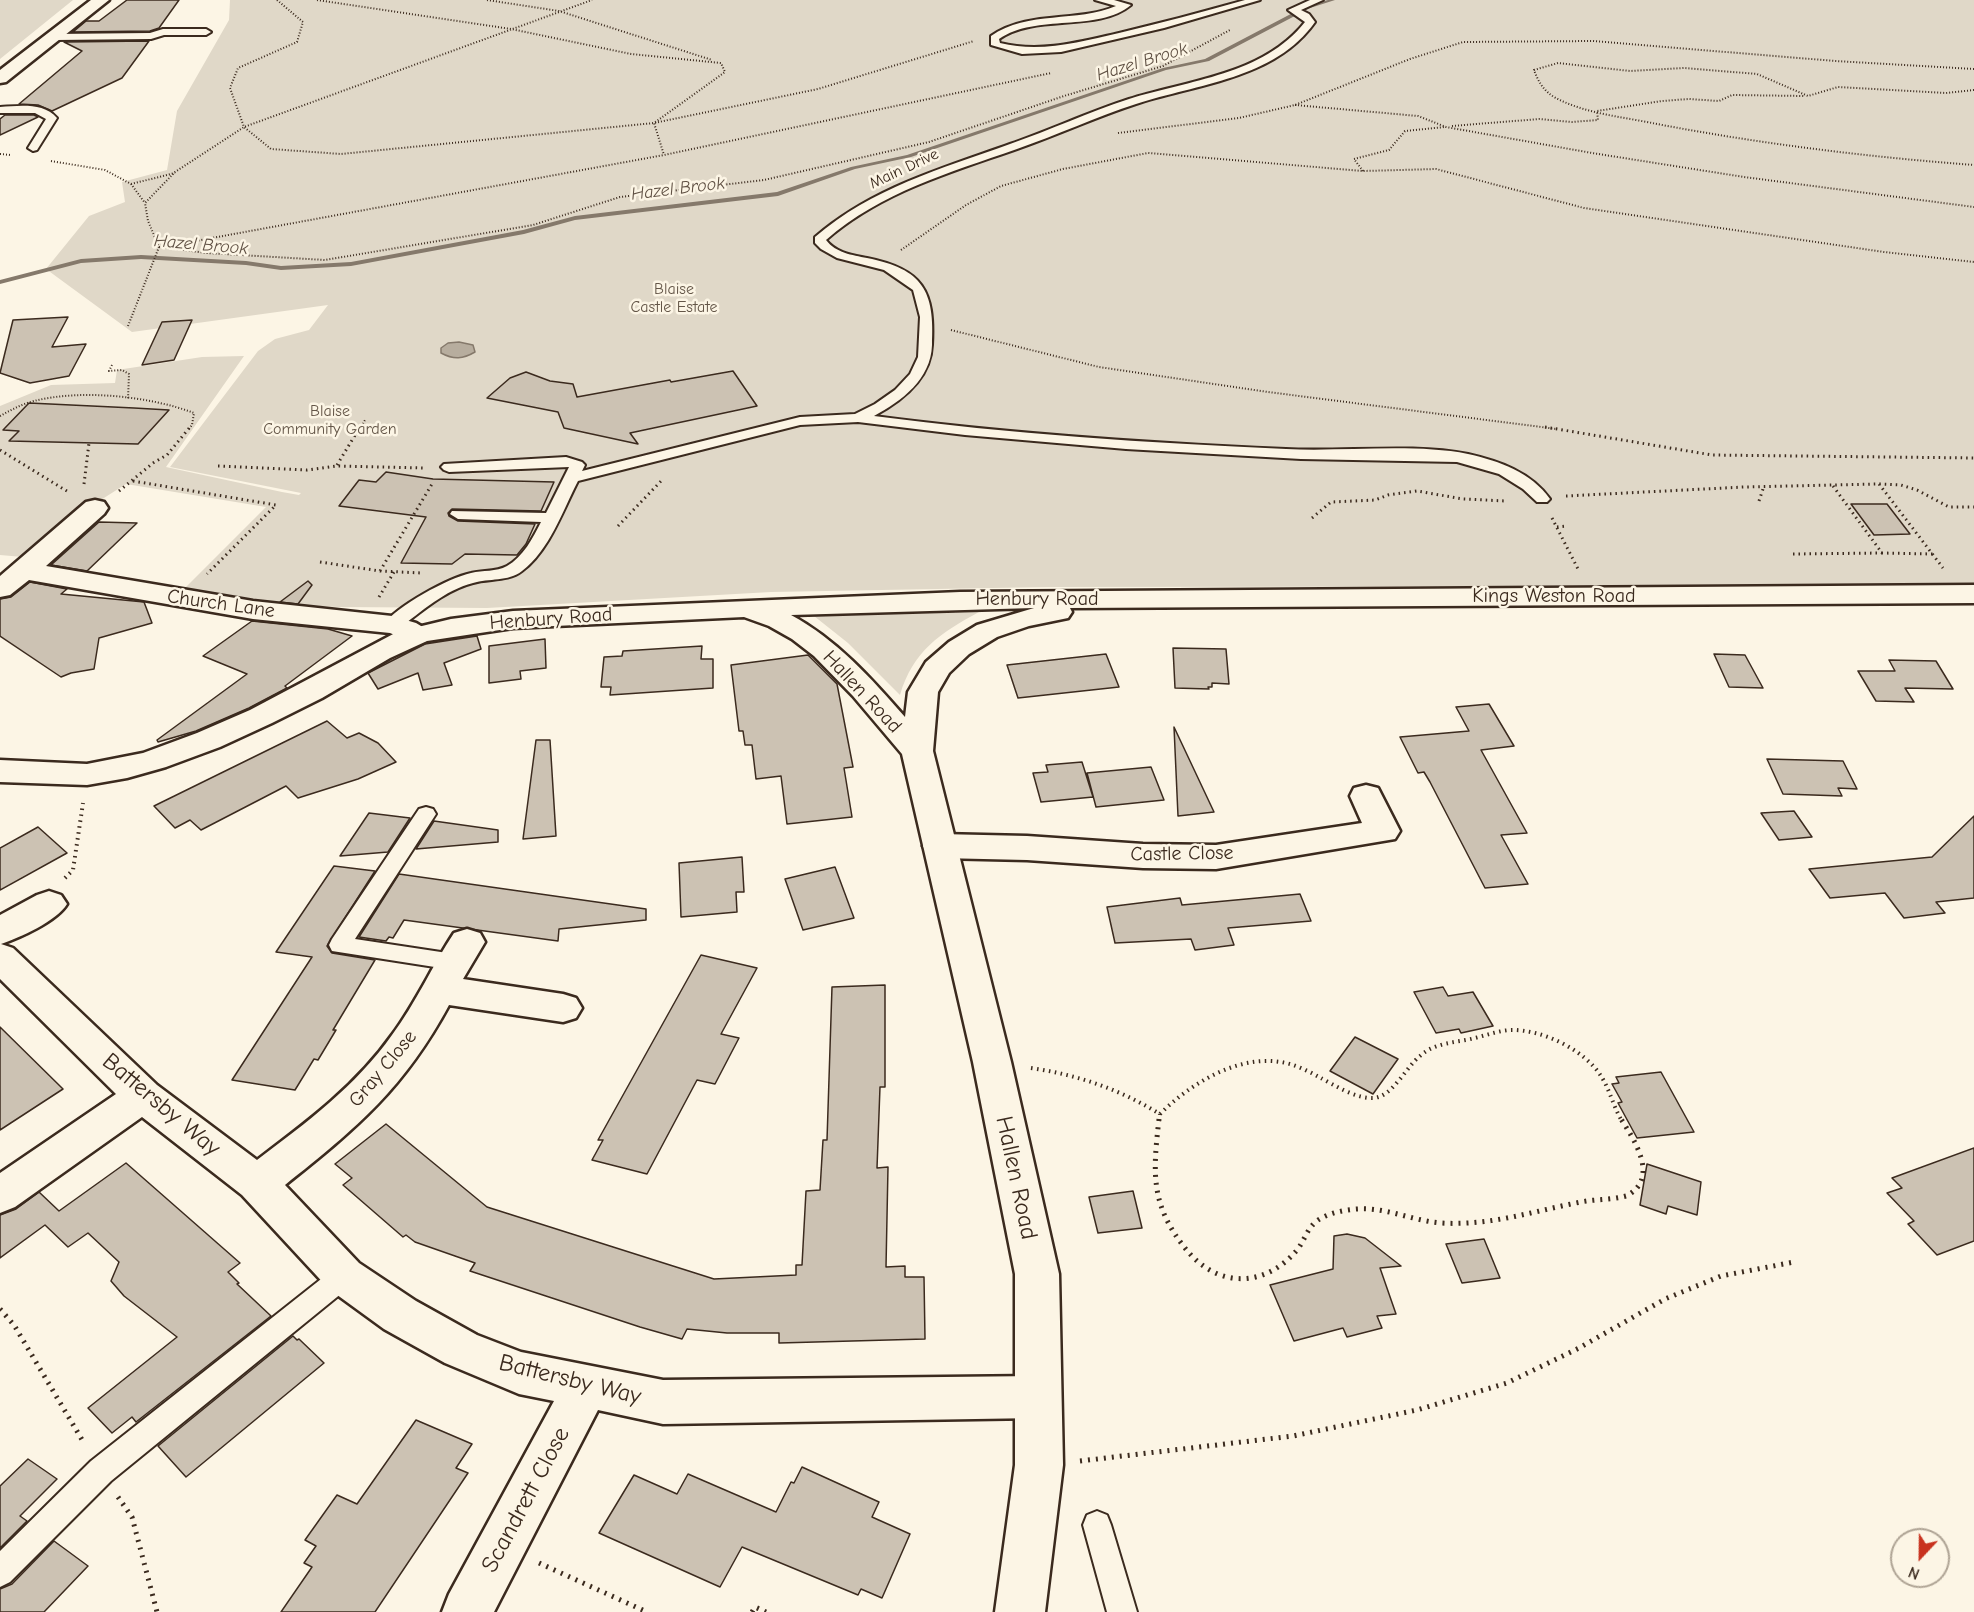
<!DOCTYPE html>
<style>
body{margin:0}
#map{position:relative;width:1974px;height:1612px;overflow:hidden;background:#fcf5e5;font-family:"Comic Neue",sans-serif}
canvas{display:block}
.north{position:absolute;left:1890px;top:1528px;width:60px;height:60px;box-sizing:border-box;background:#fcf5e5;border:2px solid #afa495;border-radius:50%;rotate:202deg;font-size:16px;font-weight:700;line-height:24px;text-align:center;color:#3b2a1e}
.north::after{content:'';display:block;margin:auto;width:21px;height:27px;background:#c8321e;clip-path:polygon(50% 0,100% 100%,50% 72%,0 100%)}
</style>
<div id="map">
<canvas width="1974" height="1612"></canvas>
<div class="north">N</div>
</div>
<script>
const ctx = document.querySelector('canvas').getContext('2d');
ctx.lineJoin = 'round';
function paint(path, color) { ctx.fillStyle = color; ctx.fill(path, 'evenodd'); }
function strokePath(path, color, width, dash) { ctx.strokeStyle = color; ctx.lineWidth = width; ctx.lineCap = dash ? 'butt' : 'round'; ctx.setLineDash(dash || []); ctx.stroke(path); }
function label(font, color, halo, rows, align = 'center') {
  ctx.font = font + ' "Comic Neue",sans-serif'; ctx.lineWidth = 5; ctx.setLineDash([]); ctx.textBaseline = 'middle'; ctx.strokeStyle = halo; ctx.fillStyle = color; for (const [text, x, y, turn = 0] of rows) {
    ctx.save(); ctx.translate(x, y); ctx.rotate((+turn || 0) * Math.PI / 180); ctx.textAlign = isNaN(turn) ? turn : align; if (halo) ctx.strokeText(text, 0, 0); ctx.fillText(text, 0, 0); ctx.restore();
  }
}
paint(new Path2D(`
 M0 0H73L0 59Z
 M230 0H1974V586L1048 587 771 592 487 608 338 607 283 604 199 596 204 590 184 589 266 507 126 484 55 529 23 557 0 555V406L51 385 115 383 117 370 202 357 244 356 166 467 282 492 299 495 301 493 170 467 258 351 275 339 309 330 328 305 132 332 46 269 89 216 125 202 122 182 167 170 177 111 229 20Z
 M979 612C940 633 913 651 900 695L848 643 814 616Z`), '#e0d8c8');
const water = new Path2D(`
 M459 342 473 345 475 352C463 359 454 360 441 353V348L448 343Z`);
paint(water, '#b7ad9e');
strokePath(water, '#85796b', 1.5);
paint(new Path2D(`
 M1328 0H1335L1310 8 1209 61 1166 70 911 157 855 169 778 196 575 220 524 234 351 266 281 270 246 265 141 259 81 263 0 284V280L81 259 141 255 246 261 281 266 351 262 523 230 575 216 777 192 851 167 907 155 1163 68 1205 59 1306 6Z`), '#85796b');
const building = new Path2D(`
 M127 0H179L159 28 150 31 73 32 86 21H99Z
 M149 41 122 78 52 111 38 105 19 104 82 51 64 42Z
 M5 115H34L38 117 0 135V119Z
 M68 317 52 347 86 344 69 376 30 383 0 373 13 320Z
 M192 320 174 360 142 365 162 322Z
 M733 371 757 406 630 433 638 444 564 428 558 412 487 398 510 378 526 372 550 381 573 384 577 397 670 380 671 382Z
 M29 403 134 408 169 410 138 444 9 441 19 431 3 430Z
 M386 472 433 479 554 482 541 511 452 509 448 513 449 516 458 521 535 524 526 544 517 555 465 554 452 564 401 563 426 517 339 506 359 480 376 482Z
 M1851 504H1887L1910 534 1874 535Z
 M99 522 137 523 87 571 51 565Z
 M308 581 312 585 298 604 280 602Z
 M30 582 67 589 61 594 144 602 152 623 99 638 94 669 71 673 61 677 0 636V599L11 597Z
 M252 621 328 629 352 636 285 686 287 688 249 708 196 731 158 742 157 740 247 674 203 656Z
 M477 636 481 649 444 663 452 685 423 690 418 673 378 689 368 673 425 644Z
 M545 639 546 668 520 671 521 679 489 683V646Z
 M702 646 701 659H713V688L610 695 611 687H601L604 657 622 656 623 651Z
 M1173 648 1226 649 1229 684 1212 683V687H1208L1209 689 1175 688Z
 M1106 654 1119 687 1018 698 1007 665Z
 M1714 654 1745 655 1763 688 1729 687Z
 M808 655 837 684 853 767 844 768 852 817 787 824 781 776 756 779 752 745H745L743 731H739L731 665Z
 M1889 660 1936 661 1953 689 1905 688 1914 702 1876 701 1858 671H1895Z
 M1489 704 1514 746 1481 750 1527 833 1501 835 1528 884 1485 888 1430 782 1424 772 1418 773 1400 737 1469 731 1456 707Z
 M327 721 347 738 359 733 378 743 396 762 358 779 298 798 286 786 201 830 190 820 175 828 154 806Z
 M1174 727 1214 812 1178 816Z
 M536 740H550L556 836 523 839Z
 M1767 759 1843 761 1857 789 1838 788 1842 796 1783 794Z
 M1082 762 1093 797 1041 802 1033 773 1048 772 1046 765Z
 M1151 767 1164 800 1096 807 1087 773Z
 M1794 811 1812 837 1779 840 1761 813Z
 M369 813 410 818 388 852 340 856Z
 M1974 816V898L1936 902 1945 913 1904 918 1885 893 1830 898 1809 869 1932 857Z
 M434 821 498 830V842L416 849Z
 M38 827 67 853 0 890V848Z
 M742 857 744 892H736L737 912 681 917 679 863Z
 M334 866 375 871 327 946 332 953 375 960 333 1030H336L318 1060 314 1059 295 1090 232 1080 312 957 276 952Z
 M835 867 854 918 803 930 785 879Z
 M399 874 646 909V920L559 929 558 941 404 920 393 938 389 937 386 941 359 937Z
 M1300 894 1311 921 1228 928 1234 945 1195 950 1191 939 1115 943 1107 907 1180 898 1182 905Z
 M701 955 757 968 721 1034 739 1038 715 1084 697 1080 647 1174 592 1160 603 1140H598Z
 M885 985V1087H880L877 1168 888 1167 886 1267 905 1266V1277H924L925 1339 779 1343V1333H727L687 1329 682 1339 640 1327 470 1271 475 1263 415 1242 406 1235 403 1237 343 1185 352 1178 335 1164 386 1124 487 1207 714 1279 796 1275V1265H802L806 1191 820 1190 823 1140H827L832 987Z
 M1443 987 1448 996 1473 992 1493 1026 1461 1033 1459 1029 1436 1033 1414 992Z
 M0 1027 63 1089 0 1130Z
 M1355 1037 1398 1059 1373 1094 1330 1071Z
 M1661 1072 1694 1132 1637 1138 1618 1103 1622 1102 1612 1084 1619 1083 1616 1077Z
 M1974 1148V1241L1937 1255 1908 1224 1914 1221 1887 1193 1902 1188 1892 1178Z
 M126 1163 240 1263 228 1272 239 1283 237 1284 271 1316 136 1422 132 1417 112 1433 88 1408 177 1337 124 1296 111 1281 119 1262 88 1233 68 1247 45 1225 0 1258V1215L16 1209 39 1192 59 1211Z
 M1647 1164 1701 1182 1697 1215 1668 1206 1666 1214 1640 1205Z
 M1133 1191 1142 1228 1098 1233 1089 1197Z
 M1347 1234 1365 1238 1401 1266 1380 1268 1396 1314 1377 1316 1382 1328 1347 1337 1343 1328 1294 1341 1270 1285 1333 1269 1334 1236Z
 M1484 1239 1500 1278 1462 1283 1446 1244Z
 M293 1336 297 1340 299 1339 324 1363 186 1477 158 1446Z
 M416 1420 472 1444 456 1468 468 1473 375 1612H281L312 1567 304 1563 316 1546 305 1540 337 1495 357 1504Z
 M28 1459 57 1479 20 1516 27 1521 0 1548V1486Z
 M802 1467 879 1502 872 1517 910 1534 882 1598 861 1589 858 1595 742 1547 720 1587 599 1533 634 1475 677 1494 688 1474 776 1512 791 1482 794 1483Z
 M54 1541 88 1566 44 1612H0V1589L12 1584Z`);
paint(building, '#ccc2b3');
strokePath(building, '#3b2a1e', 1.5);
const service = new Path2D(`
 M1095 0H1114L1131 5C1097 33 1037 13 999 39L1000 43C1041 53 1079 42 1119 33 1161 23 1203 12 1245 0H1260L1164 28 1061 52 1022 54 991 45V36C1028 10 1077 23 1116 6Z
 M1310 0H1323L1301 10 1309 14 1315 22C1275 79 1197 84 1136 104 1096 117 1057 135 1017 149 949 173 881 192 826 240 836 253 852 255 867 258 923 269 935 291 932 345 931 379 902 401 874 416 1011 434 1148 443 1286 449 1343 452 1413 443 1468 454 1499 461 1531 472 1550 499L1547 502H1537L1523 489 1499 474 1457 462 1301 459 1126 449 965 435 858 422 800 425 578 481C563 510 549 551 522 571 508 582 489 578 473 583 445 590 421 612 398 629H386L383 625C397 606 448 578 471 573 483 570 496 572 507 566 523 557 533 538 541 522L458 519 450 514 452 511 546 513 569 467 449 472 444 470 441 467 444 464 566 457 582 462 585 465 582 471 800 417 855 414 875 404 895 390 910 374 918 357 920 317 913 290 884 270 837 258 821 249 815 243V237C872 188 940 169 1010 144 1050 130 1089 112 1129 99 1189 80 1263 75 1305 22L1288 10Z
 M163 29H206L211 32 206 35H164L151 39 55 40 50 37 55 34 150 33Z
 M0 107C19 106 43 102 57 118L37 150 33 151 28 148 46 119 35 113H0Z
 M426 807 433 809 436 814 355 939 454 954 462 956 465 962 462 968 454 970 332 951 329 945 332 939 419 809Z
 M344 1265 353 1268 357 1276 353 1284 111 1481 10 1582 0 1587V1551L91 1461 335 1268Z
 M1097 1511 1107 1515 1111 1525 1137 1612H1107L1083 1525 1087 1515Z`);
const minor = new Path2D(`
 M95 500 104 502 108 508 104 514 46 566 253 601 392 616 416 623 426 629 431 635 426 641 416 644 390 633 253 619 29 580 10 595 0 597V576L86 502Z
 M1366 785 1378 788 1400 831 1395 839 1216 869 1143 868 1027 860 940 858 928 854 923 846 928 838 940 834 1027 836 1143 844 1216 845 1362 823 1350 796 1354 788Z
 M49 891 61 895 67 904C57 921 19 938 1 944L13 948 157 1085 257 1160C306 1123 356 1086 392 1035 416 1003 432 966 454 933L467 929 480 933 485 942 463 979 563 994 576 998 582 1008 576 1018 563 1022 449 1005C404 1088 358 1127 285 1185L359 1263 416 1301 477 1335 521 1352 663 1380 1038 1376 1054 1382 1061 1397 1054 1412 1038 1418 663 1424 598 1410 494 1612H442L449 1594 554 1401 519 1394 445 1363 384 1329 329 1289 242 1195 142 1117 15 1207 0 1213V1173L116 1094 0 979V915L37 895Z`);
const secondary = new Path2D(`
 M91 0H109L6 82 0 83V70Z
 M1974 585V603L1070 608 1072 612 1068 618 1029 626 997 637 969 654 949 673 938 692 933 751 1011 1062 1059 1274 1063 1465 1045 1612H995L1015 1465V1274L973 1062 902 754 853 696 814 656 792 639 769 626 744 617 513 628 427 641 390 658 322 698 272 723 220 747 166 767 127 778 87 785 0 782V760L87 764 143 753 197 733 250 710 397 632 451 619 513 611 960 592ZM1034 608 977 625 949 642 926 662 908 692 905 717C871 678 837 640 791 615Z`);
strokePath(service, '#3b2a1e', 4);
strokePath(minor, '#3b2a1e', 5);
strokePath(secondary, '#3b2a1e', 5);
strokePath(new Path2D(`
 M277 0 303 22 297 42 238 68 230 88 244 127 271 149 341 154 654 123 818 89 974 41
 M317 0 511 29 631 54 721 63 725 72 654 123 664 155
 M487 0 559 11 712 60
 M1974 90 1946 93 1838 87 1808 96 1757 74 1684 68 1630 71 1558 63 1534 70C1538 81 1544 92 1556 98 1586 114 1624 117 1657 124 1762 144 1868 157 1974 165
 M1295 105 1418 116 1446 127 1592 153 1744 177 1974 207
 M1452 126 1539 119 1572 122 1598 120 1597 111 1662 101 1689 99 1719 101 1732 95 1804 96
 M1118 133 1239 118 1295 105 1410 59 1463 42 1593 41 1835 61 1974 69
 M0 154 11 155
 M51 161 105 170 131 184 145 203
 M1363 171 1354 159 1389 150 1405 131 1445 127
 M131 184 175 173
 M159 247 207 253 325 260 533 225 620 197 764 180 929 142 1064 96 1163 66 1230 30
 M163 247 664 155 1051 73
 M901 250 966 205 1001 186 1063 169 1148 153 1363 171 1436 169 1584 208 1884 252 1974 262
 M128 326 159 247 148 221 145 203 175 172 244 127 592 0
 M951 330 1099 367 1268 392 1557 429
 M112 365 109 371 122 370 129 374 128 399
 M0 416C11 410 22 404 34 401 81 389 149 396 194 413L192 425 189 429
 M360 429 365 420`), '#3b2a1e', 2, [1, 2]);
strokePath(new Path2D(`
 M1545 427 1712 455 1974 458
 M0 450 70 493
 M337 465 360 427
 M218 466 307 470 336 466 424 468
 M133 481 276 505 207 574
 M84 484 89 443
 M1879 484 1943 568
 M1833 486 1882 553 1933 554
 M119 491 153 463 167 455 190 427
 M1566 496 1744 487 1879 484 1901 485 1917 490 1949 507H1974
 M1759 501 1764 486
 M1312 518 1331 502 1375 500 1388 495 1417 491 1463 499 1506 501
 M1552 518 1579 571
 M618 526 663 479
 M1557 527 1567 526
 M1793 554 1882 553
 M320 562 380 571 421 573
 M380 571 432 484
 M379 597 394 572`), '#3b2a1e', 3, [1.5, 4]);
strokePath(new Path2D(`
 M65 878 73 870 83 803
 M1031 1068C1078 1075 1119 1089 1160 1114
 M1160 1114C1192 1082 1243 1051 1290 1064 1300 1067 1310 1072 1319 1077 1334 1085 1356 1099 1374 1098 1393 1096 1406 1067 1420 1056 1435 1042 1456 1043 1475 1038 1487 1035 1498 1031 1510 1030 1541 1029 1584 1049 1601 1076 1610 1090 1613 1106 1622 1121
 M1159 1121 1160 1114`), '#3b2a1e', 4, [1.5, 4.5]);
strokePath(new Path2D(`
 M1159 1119C1153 1172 1150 1204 1185 1248 1216 1288 1264 1289 1297 1250 1305 1240 1307 1228 1318 1220 1329 1213 1343 1210 1357 1209 1387 1207 1412 1221 1442 1223 1490 1226 1534 1211 1581 1202 1596 1199 1611 1200 1626 1196 1660 1179 1635 1141 1621 1119
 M0 1309 14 1325 84 1443
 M1080 1461 1293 1436 1417 1410 1507 1383 1579 1348 1665 1299 1721 1276 1794 1262
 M118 1497 132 1517 157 1612
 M539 1563 647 1612
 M752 1612 755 1607 766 1612`), '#3b2a1e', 5, [2, 6]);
paint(service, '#fcf5e5');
paint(minor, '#fcf5e5');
paint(secondary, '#fcf5e5');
label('16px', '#3b2a1e', '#fcf5e5', [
 ["Main Drive",904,169,-25]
]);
label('16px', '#645648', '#fcf5e5', [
 ["Blaise",674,289],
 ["Castle Estate",674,307],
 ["Blaise",330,411],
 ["Community Garden",330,429]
]);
label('italic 18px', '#605144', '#fcf5e5', [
 ["Hazel Brook",1142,62,-17],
 ["Hazel Brook",678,189,-7],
 ["Hazel Brook",201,245,5]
]);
label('20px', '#3b2a1e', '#fcf5e5', [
 ["Kings Weston Road",1554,596],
 ["Henbury Road",1037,599],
 ["Church Lane",221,604,8],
 ["Henbury Road",551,619,-4],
 ["Hallen Road",862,692,47],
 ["Castle Close",1182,854,-1],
 ["Gray Close",383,1069,-50]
]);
label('24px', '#3b2a1e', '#fcf5e5', [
 ["Battersby Way",161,1105,40],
 ["Hallen Road",1016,1178,78],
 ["Battersby Way",570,1380,14],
 ["Scandrett Close",526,1500,-62]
]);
</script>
